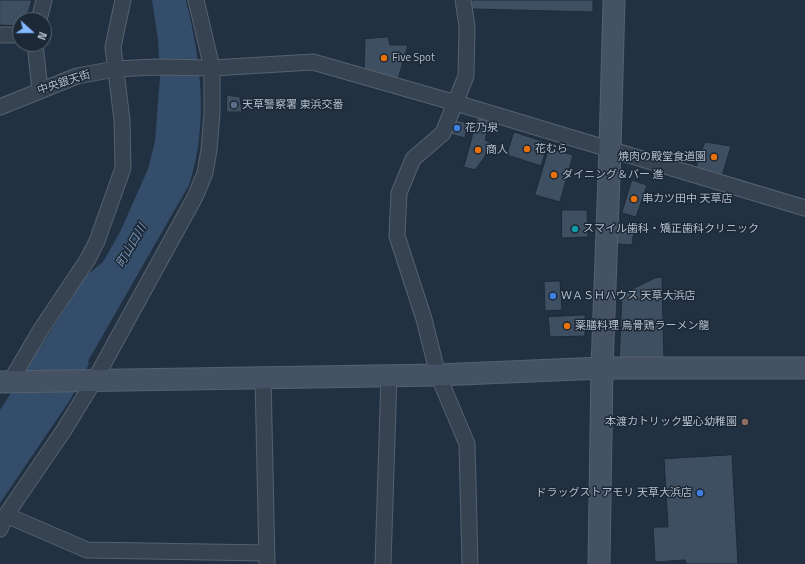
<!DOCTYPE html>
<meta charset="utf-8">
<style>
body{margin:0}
#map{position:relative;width:805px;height:564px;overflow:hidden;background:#223141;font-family:"Titillium Web",sans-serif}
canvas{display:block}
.north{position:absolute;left:12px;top:12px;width:40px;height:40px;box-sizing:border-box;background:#1c2836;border:1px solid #586472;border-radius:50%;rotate:111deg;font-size:11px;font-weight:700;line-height:16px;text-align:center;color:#b3becc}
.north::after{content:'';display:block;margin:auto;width:14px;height:18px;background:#85b9ff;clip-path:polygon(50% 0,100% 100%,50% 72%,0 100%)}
</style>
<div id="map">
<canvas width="805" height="564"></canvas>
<div class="north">N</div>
</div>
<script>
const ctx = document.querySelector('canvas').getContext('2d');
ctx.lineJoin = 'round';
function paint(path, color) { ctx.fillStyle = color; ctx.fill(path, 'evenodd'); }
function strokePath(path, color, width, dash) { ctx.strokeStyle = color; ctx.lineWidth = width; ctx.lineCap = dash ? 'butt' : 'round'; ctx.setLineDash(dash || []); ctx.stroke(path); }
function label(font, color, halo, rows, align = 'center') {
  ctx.font = font + ' "Titillium Web","Noto Sans JP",sans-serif'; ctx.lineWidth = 3; ctx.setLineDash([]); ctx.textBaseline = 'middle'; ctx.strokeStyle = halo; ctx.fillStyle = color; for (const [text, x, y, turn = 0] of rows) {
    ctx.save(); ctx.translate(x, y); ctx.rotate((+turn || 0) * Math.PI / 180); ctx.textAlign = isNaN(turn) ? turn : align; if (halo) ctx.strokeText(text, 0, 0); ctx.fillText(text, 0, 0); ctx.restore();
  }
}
paint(new Path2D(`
 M152 0H186C201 61 209 124 189 185L88 361 89 364 70 400 0 503V410L87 275 103 262 120 232 148 169 155 141 160 77 158 39Z`), '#344d6a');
const building = new Path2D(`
 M0 0H32L26 20H20V26L0 25Z
 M472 0H593V12L472 9Z
 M388 37 390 45H408L398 79 364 70 365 39Z
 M227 95 240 97 242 112H227Z
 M478 116 490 121 485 140 491 143 484 158 475 170 464 167Z
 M453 119 468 123 465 138 446 133Z
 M514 132 548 143 541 166 507 155Z
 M705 142 731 146 722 176 696 168Z
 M549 148 573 155 560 202 535 195Z
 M632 180 647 185 636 217 622 213Z
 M562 210H587L588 237 562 238Z
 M617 227 634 229 632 245 617 244Z
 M662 277 664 362 619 363 622 294 655 278Z
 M560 281 562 310 545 311 544 282Z
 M585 315V336L550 337 548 317Z
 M732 455 738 564H686L685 560 655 562 653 527H668L664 459Z`);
paint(building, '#3e4f61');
strokePath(building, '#1e2a38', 1);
const street = new Path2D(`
 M463 0 467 26 466 76 443 133 413 159 399 193 397 236 424 319 438 375 467 444 470 564
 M39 20 44 0
 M0 35H20
 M35 44 40 90
 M0 107 77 76 115 69 155 67 212 68 313 62 456 103 805 208
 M263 377 267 564
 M10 382 40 331 88 259 97 241 123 168 122 120 113 47 123 0
 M6 515 87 550 267 553
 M0 529 6 515 64 430 94 381 195 197 205 173 209 150 212 113V68L196 0
 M383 564 389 376`);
const secondary = new Path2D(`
 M0 382 438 375 602 368H805
 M599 564 602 368 610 149 614 0`);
strokePath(street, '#55616f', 17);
strokePath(secondary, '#55616f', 23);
strokePath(street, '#374351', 15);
strokePath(secondary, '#445264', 21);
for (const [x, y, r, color] of [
 [384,58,4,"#e8710a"],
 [234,105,4,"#5c6f8a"],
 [457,128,4,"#3f7fe0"],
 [527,149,4,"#e8710a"],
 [478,150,4,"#e8710a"],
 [714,157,4,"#e8710a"],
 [554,175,4,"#e8710a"],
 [634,199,4,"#e8710a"],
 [575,229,4,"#0f9aa8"],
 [553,296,4,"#3f7fe0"],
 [567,326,4,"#e8710a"],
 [745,422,4,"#8d6e63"],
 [700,493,4,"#3f7fe0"]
]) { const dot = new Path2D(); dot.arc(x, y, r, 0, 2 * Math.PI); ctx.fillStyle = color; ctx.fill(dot); strokePath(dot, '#1c2836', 1.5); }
label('11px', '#b3becc', '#1c2836', [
 ["Five Spot",392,58],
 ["天草警察署 東浜交番",242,105],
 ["花乃泉",465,128],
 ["花むら",535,149],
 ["商人",486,150],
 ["焼肉の殿堂食道園",706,157,"right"],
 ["ダイニング＆バー 進",562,175],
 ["串カツ田中 天草店",642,199],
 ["スマイル歯科・矯正歯科クリニック",583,229],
 ["ＷＡＳＨハウス 天草大浜店",561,296],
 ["薬膳料理 烏骨鶏ラーメン龍",575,326],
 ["本渡カトリック聖心幼稚園",737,422,"right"],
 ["ドラッグストアモリ 天草大浜店",692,493,"right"]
], 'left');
label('11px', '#b3becc', '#1c2836', [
 ["中央銀天街",64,83,-18]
]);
label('italic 12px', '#7895b6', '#1c2836', [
 ["町山口川",132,246,-60]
]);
</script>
